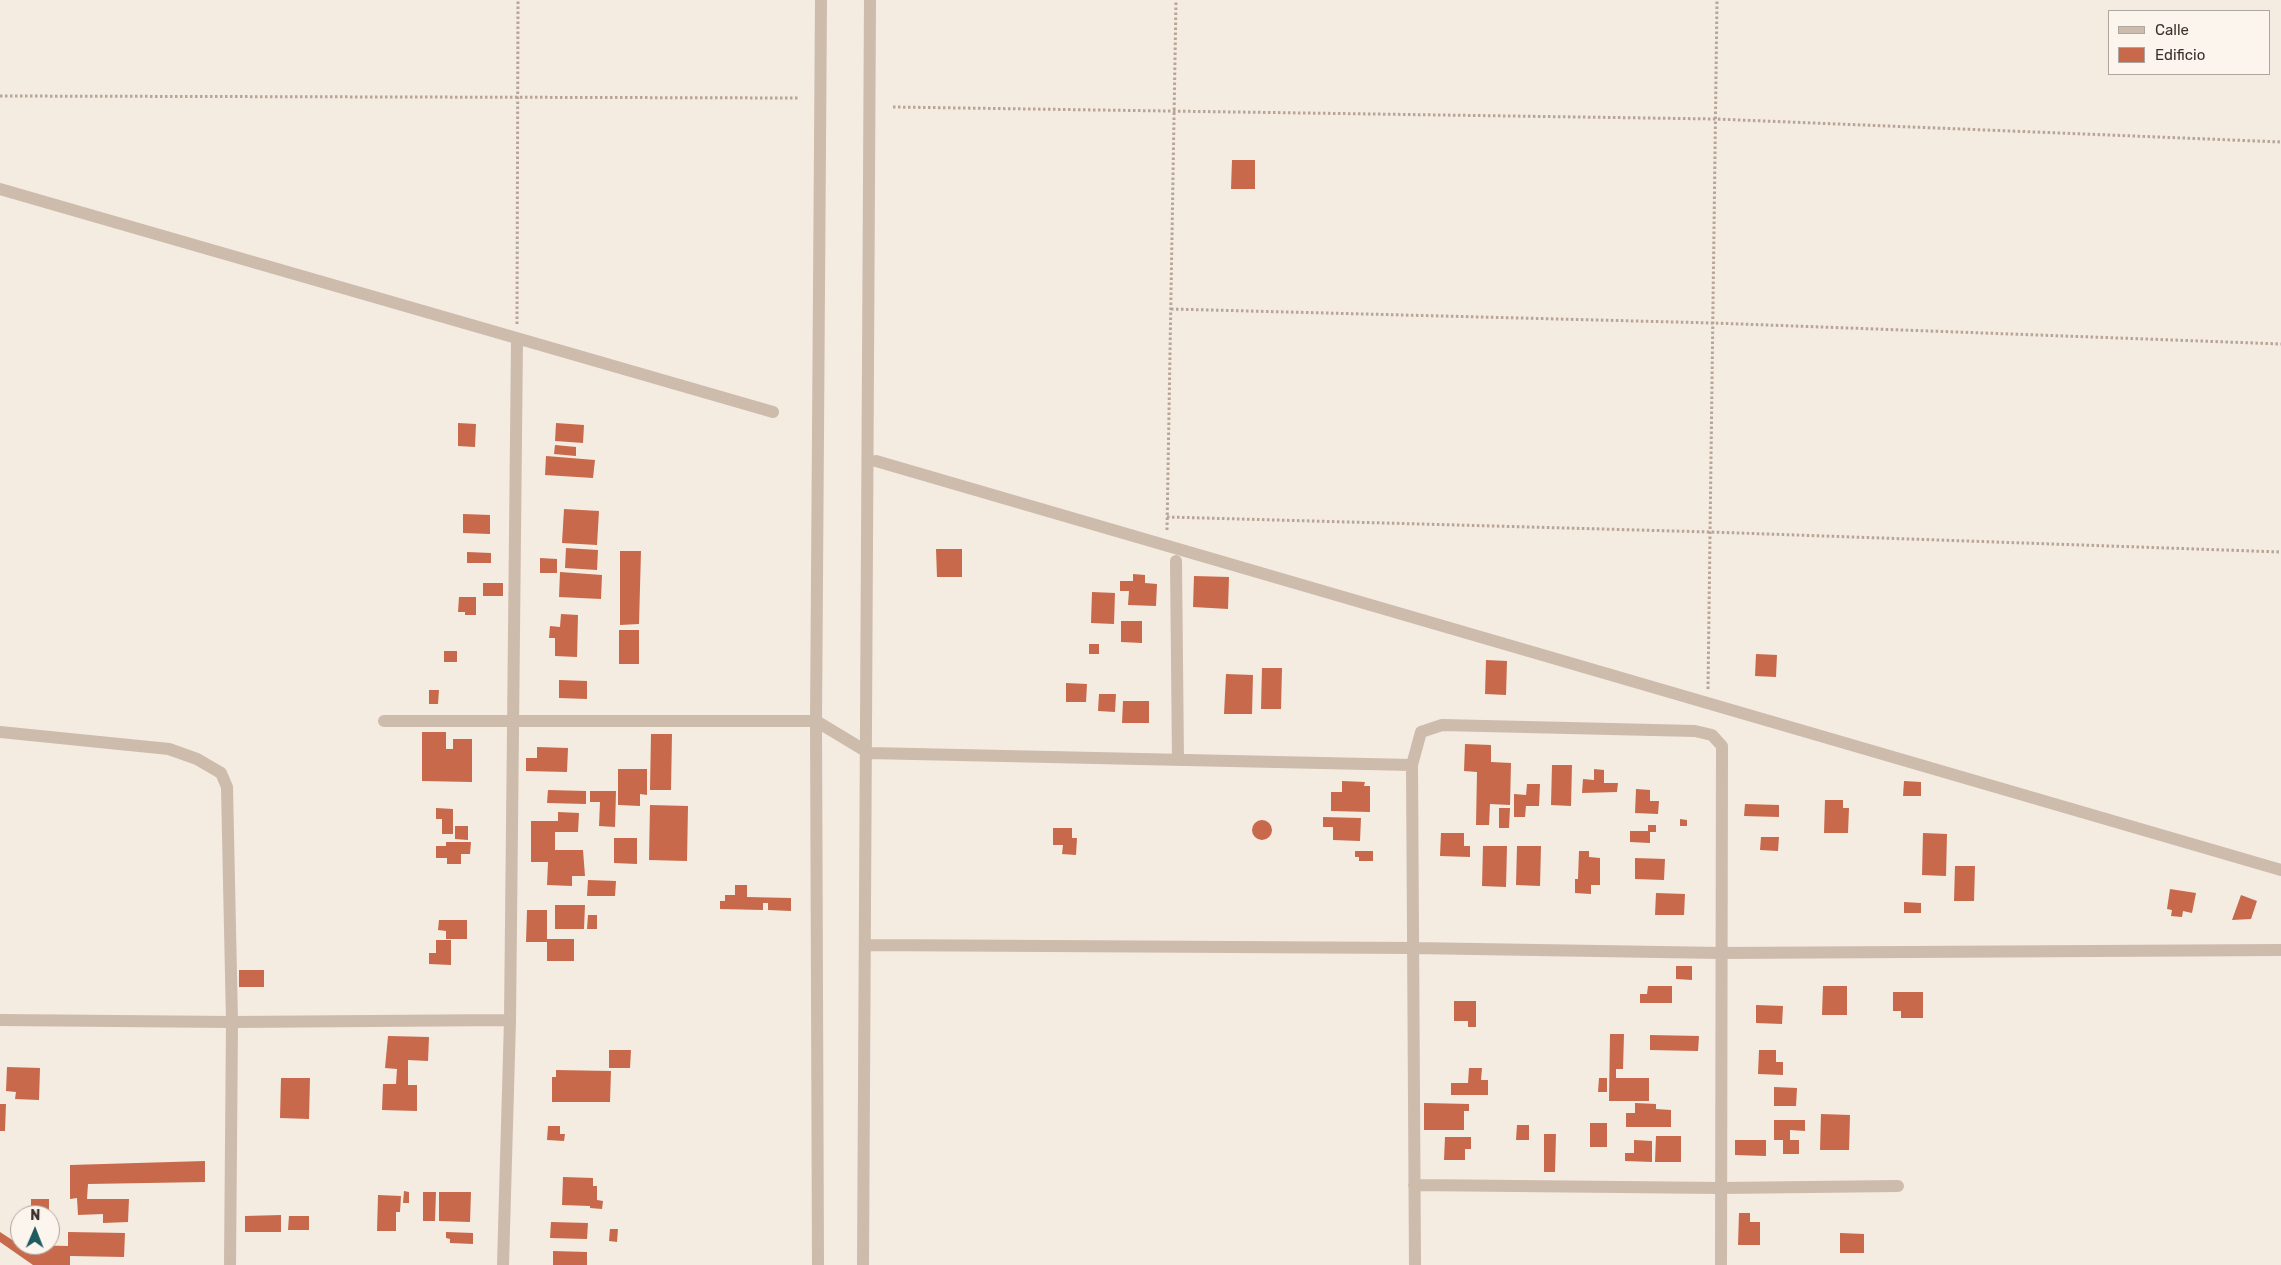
<!DOCTYPE html>
<style>
body{margin:0}
#map{position:relative;width:2281px;height:1265px;overflow:hidden;background:#f4ebe1;font-family:Rubik,sans-serif}
canvas{display:block}
.legend{position:absolute;left:2108px;top:10px;width:162px;height:65px;box-sizing:border-box;background:#fbf5ee;border:1px solid #aea6a0;margin:0;padding:6px 9px;list-style:none;font-size:15px;color:#3b302b}
.legend li{display:flex;align-items:center;gap:10px;height:25px}
.legend b{width:25px;border:1px solid #aea6a0}
.north{position:absolute;left:10px;top:1205px;width:50px;height:50px;box-sizing:border-box;background:#fbf5ee;border:1px solid #aea6a0;border-radius:50%;rotate:1deg;font-size:14px;font-weight:700;line-height:20px;text-align:center;color:#3b302b}
.north::after{content:'';display:block;margin:auto;width:18px;height:22px;background:#1f5a5e;clip-path:polygon(50% 0,100% 100%,50% 72%,0 100%)}
</style>
<div id="map">
<canvas width="2281" height="1265"></canvas>
<ul class="legend">
<li><b style="height:6px;background:#cdbbac"></b>Calle</li>
<li><b style="height:14px;background:#c8694b"></b>Edificio</li>
</ul>
<div class="north">N</div>
</div>
<script>
const ctx = document.querySelector('canvas').getContext('2d');
ctx.lineJoin = 'round';
function paint(path, color) { ctx.fillStyle = color; ctx.fill(path, 'evenodd'); }
function strokePath(path, color, width, dash) { ctx.strokeStyle = color; ctx.lineWidth = width; ctx.lineCap = dash ? 'butt' : 'round'; ctx.setLineDash(dash || []); ctx.stroke(path); }
paint(new Path2D(`
 M1232 160H1255V189H1231Z
 M458 423 476 424 475 447 458 446Z
 M556 423 584 425 583 443 555 441Z
 M555 445 576 447V456L554 454Z
 M546 456 595 460 593 478 545 475Z
 M564 509 599 511 597 545 562 543Z
 M463 514 490 515V534L463 533Z
 M566 548 598 550 597 570 565 568Z
 M936 549H962V577H937Z
 M620 551H641L639 624 620 625Z
 M467 552 491 553V563H467Z
 M540 558 557 559V573H540Z
 M560 572 602 575 601 599 559 597Z
 M1133 574 1145 575V583L1157 584 1156 606 1128 605 1129 591H1120V581H1133Z
 M1194 576 1229 577 1228 609 1193 607Z
 M483 583H503V596H483Z
 M1092 592 1115 593 1114 624 1091 623Z
 M459 597H476V615H465V612H458Z
 M561 614 578 615 577 657 555 656V638H549L550 626 560 627Z
 M1121 621H1142V643L1121 642Z
 M619 630H639V664H619Z
 M1089 644H1099V654H1089Z
 M444 651H457V662H444Z
 M1756 654 1777 655 1776 677 1755 676Z
 M1486 660 1507 661 1506 695 1485 694Z
 M1262 668H1282L1281 709H1261Z
 M1226 674 1253 675 1252 714H1224Z
 M559 680 587 681V699L559 698Z
 M1066 683 1087 684 1086 702H1066Z
 M429 690H439L438 704H429Z
 M1099 694H1116L1115 712 1098 711Z
 M1123 701H1149V723H1122Z
 M422 732H446V749H453V739H472V782L422 781Z
 M651 734H672L671 790H650Z
 M1465 744 1491 745V762L1511 763 1510 805 1490 804 1489 825H1476L1477 772 1464 771Z
 M537 747 568 748 567 772 526 771V758H537Z
 M1552 765H1572L1571 806 1551 805Z
 M618 769H647V795L640 794V806L618 805Z
 M1594 769 1604 770V783H1618L1617 792 1582 793 1583 779 1594 780Z
 M1342 781 1365 782 1364 786H1370V812L1331 811V792H1342Z
 M1904 781 1921 782V796H1903Z
 M1527 784H1540L1539 806H1526L1525 817H1514V794L1526 795Z
 M1636 789 1650 790V801H1659L1658 814 1635 813Z
 M548 790 586 791V804L547 803Z
 M590 791H616L615 827 599 826 600 802H590Z
 M1825 800H1843V808H1849L1848 833H1824Z
 M1745 804 1779 805V817L1744 816Z
 M650 805 688 806 687 861 649 860Z
 M436 808 453 809V834H442V819H436Z
 M1499 808H1510L1509 828H1499Z
 M558 812 579 813 578 832H555V850H583L585 876H572V886L547 885 548 862H531V821H558Z
 M1323 817 1361 818 1360 841 1333 840V827H1323Z
 M1680 819 1687 820V826H1680Z
 M1252 830a10 10 0 1 1 20 0a10 10 0 1 1-20 0Z
 M1648 825H1656V832H1650V843L1630 842V831H1648Z
 M455 826H468V840L455 839Z
 M1053 828H1072V838H1077L1076 855 1062 854 1063 845H1053Z
 M1441 833H1464V846H1470V857L1440 856Z
 M1923 833 1947 834 1946 876 1922 875Z
 M1761 837H1779L1778 851 1760 850Z
 M614 838H637V864L614 863Z
 M446 842H471L470 854H461V864H447V858H436V846H446Z
 M1483 846H1507L1506 887 1482 886Z
 M1517 846H1541L1540 886 1516 885Z
 M1355 851H1373V861H1359V857H1355Z
 M1579 851H1589V857L1600 858V885H1591V894L1575 893V879H1578Z
 M1635 858 1665 859 1664 880 1635 879Z
 M1955 866H1975L1974 901H1954Z
 M588 880 616 881 615 896H587Z
 M735 885H747V897L791 898V911L768 910V903H763V910L720 909V901H725V895H735Z
 M2170 889 2196 893 2192 913 2183 911 2182 917 2171 916 2172 910 2167 909Z
 M1656 893 1685 894 1684 915H1655Z
 M2241 895 2257 901 2251 919 2232 920Z
 M1904 902 1921 903V913H1904Z
 M555 905H585L584 929H555Z
 M527 910H547V939H574V961H547V942H526Z
 M588 915H597V929H587Z
 M439 920H467V939H446V931L438 930Z
 M436 940H451V965L429 964V953H436Z
 M1676 966H1692V980L1676 979Z
 M239 970H264V987H239Z
 M1648 986H1672V1003H1640V994H1647Z
 M1823 986H1847V1015H1822Z
 M1893 992H1923V1018H1901V1011H1893Z
 M1454 1001H1476V1027H1468V1021H1454Z
 M1756 1005 1783 1006 1782 1024 1756 1023Z
 M1610 1034H1624L1623 1069H1616V1078H1649V1101H1609Z
 M1650 1035 1699 1036 1698 1051 1650 1050Z
 M388 1036 429 1037 428 1061 408 1060V1085H417V1111L382 1110 383 1084H396L397 1069 385 1068Z
 M609 1050H631L630 1068H609Z
 M1759 1050H1776V1062H1783V1075L1758 1074Z
 M7 1067 40 1068 39 1100 15 1099 16 1092 6 1091Z
 M1469 1068H1482L1481 1080H1488V1095H1451V1083H1468Z
 M556 1070 611 1071 610 1102H552V1077H556Z
 M281 1078H310L309 1119 280 1118Z
 M1599 1078H1607V1092H1598Z
 M1774 1087 1797 1088 1796 1106H1774Z
 M1424 1103 1469 1104V1111H1464V1130H1424Z
 M1635 1103 1656 1104V1109L1671 1110V1127H1626V1113H1635Z
 M0 1104H6L5 1131H0Z
 M1821 1114 1850 1115 1849 1150H1820Z
 M1774 1120H1805V1131L1790 1130V1140H1799V1154H1783V1140H1774Z
 M1590 1123H1607V1147H1590Z
 M1517 1125H1529V1140H1516Z
 M548 1126H560V1134H565L564 1141 547 1140Z
 M1544 1134H1556L1555 1172H1544Z
 M1656 1136H1681V1162H1655Z
 M1445 1137H1471V1149H1465V1160H1444Z
 M1634 1140 1652 1141V1162L1625 1161V1153H1634Z
 M1735 1140H1766V1156L1735 1155Z
 M205 1161V1182L88 1184 87 1199H129L128 1222 103 1223V1214L78 1215 77 1198 70 1199V1165Z
 M563 1177 593 1178V1186H597V1200L603 1201 602 1209 590 1208V1206L562 1205Z
 M404 1191 409 1192V1203H403Z
 M423 1192H436L435 1221H423Z
 M439 1192H471L470 1222 439 1221Z
 M378 1195 401 1196 400 1212H396V1231H377Z
 M31 1199H49V1215H31Z
 M1739 1213H1750V1222H1760V1245H1738Z
 M281 1215V1232H245V1216Z
 M289 1216H309V1230H288Z
 M551 1222 588 1223 587 1239 550 1238Z
 M610 1229H618L617 1242 609 1241Z
 M0 1232 20 1245 68 1246V1232L125 1233 124 1257 70 1256V1265H33L0 1242Z
 M446 1232 473 1233V1244L450 1243V1239L446 1238Z
 M1840 1233 1864 1234V1253H1840Z
 M553 1251 587 1252V1265H553Z`), '#c8694b');
strokePath(new Path2D(`
 M0 96 799 98
 M893 107 1715 119 2281 142
 M1171 309 1713 323 2281 344
 M517 324 518 0
 M1167 517 1710 532 2281 552
 M1167 530 1176 0
 M1708 689 1717 0`), '#b9a596', 3, [2.5, 2.5]);
strokePath(new Path2D(`
 M0 189 773 412
 M876 461 2281 870
 M1176 561 1178 760
 M384 721H816L869 753 1412 765
 M0 732 169 749 197 759 221 773 227 787 232 1022 230 1265
 M865 945 1413 948 1721 953 2281 950
 M0 1020 232 1022 510 1020
 M1414 1185 1721 1188 1898 1186
 M503 1265 510 1020 517 340
 M818 1265 816 721 821 0
 M863 1265 870 0
 M1415 1265 1412 765 1421 732 1442 725 1695 731 1712 735 1722 746 1721 1265`), '#cdbbac', 12);
</script>
